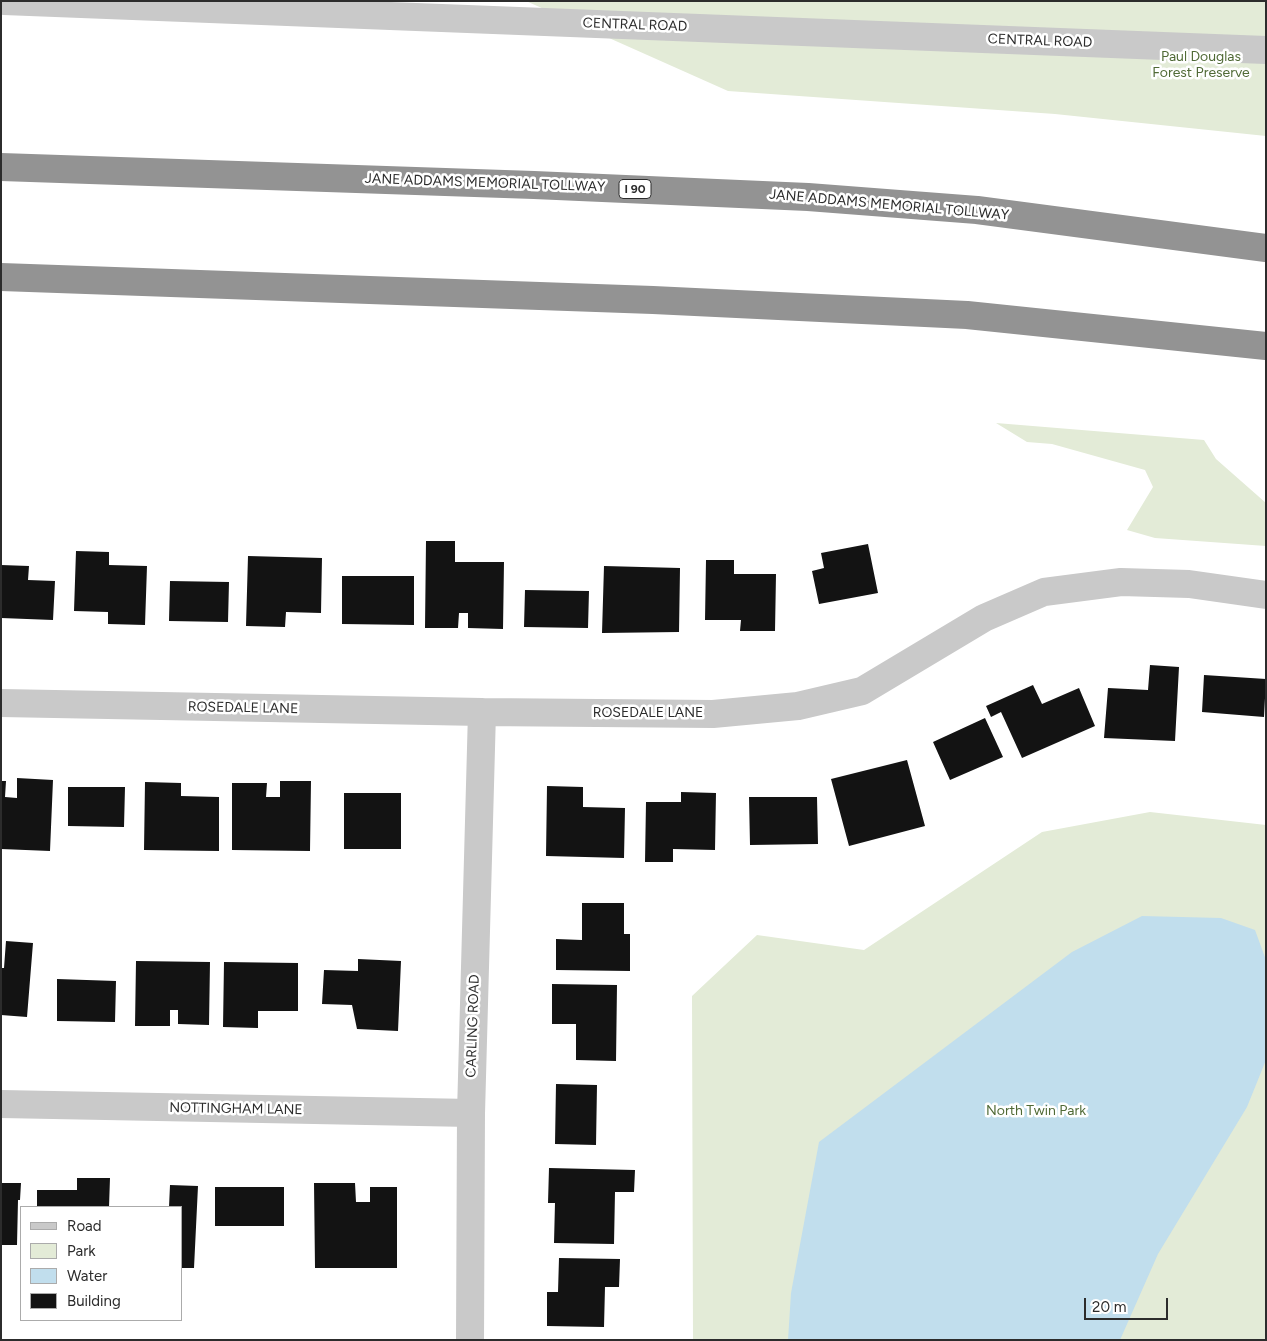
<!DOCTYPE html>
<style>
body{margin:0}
#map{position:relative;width:1267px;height:1341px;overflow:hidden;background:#fff;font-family:Figtree,sans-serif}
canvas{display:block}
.frame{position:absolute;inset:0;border:2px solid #2c2c2c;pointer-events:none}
.legend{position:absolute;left:20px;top:1206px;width:162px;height:115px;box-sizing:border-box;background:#fff;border:1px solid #ababab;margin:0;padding:6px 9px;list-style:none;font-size:15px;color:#2c2c2c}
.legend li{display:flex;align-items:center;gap:10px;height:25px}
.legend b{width:25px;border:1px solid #ababab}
.scale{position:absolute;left:1084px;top:1298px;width:84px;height:22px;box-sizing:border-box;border:2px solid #2c2c2c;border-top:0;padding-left:6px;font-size:15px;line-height:18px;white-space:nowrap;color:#2c2c2c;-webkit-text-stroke:4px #fff;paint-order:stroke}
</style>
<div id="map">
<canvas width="1267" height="1341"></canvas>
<div class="frame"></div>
<ul class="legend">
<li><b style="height:6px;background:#c9c9c9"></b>Road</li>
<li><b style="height:14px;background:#e3ebd7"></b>Park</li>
<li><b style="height:14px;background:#c1deed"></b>Water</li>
<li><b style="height:14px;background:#131313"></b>Building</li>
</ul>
<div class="scale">20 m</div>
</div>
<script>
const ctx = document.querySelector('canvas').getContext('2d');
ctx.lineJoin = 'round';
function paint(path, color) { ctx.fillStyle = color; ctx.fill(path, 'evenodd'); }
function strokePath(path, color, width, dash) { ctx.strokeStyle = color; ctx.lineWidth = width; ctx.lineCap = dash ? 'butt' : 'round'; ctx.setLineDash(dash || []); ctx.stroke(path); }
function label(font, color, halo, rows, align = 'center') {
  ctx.font = font + ' Figtree,sans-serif'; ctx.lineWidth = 5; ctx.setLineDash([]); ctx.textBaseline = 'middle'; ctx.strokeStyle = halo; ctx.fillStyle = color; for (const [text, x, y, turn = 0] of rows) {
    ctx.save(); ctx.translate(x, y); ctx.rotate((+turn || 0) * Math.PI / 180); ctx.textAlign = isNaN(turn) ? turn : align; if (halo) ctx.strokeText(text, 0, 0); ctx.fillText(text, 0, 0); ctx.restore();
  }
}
paint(new Path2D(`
 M526 1H1266V136L1055 114 728 91Z
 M996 423 1204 440 1216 459 1266 503V546L1155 538 1127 530 1153 487 1145 470 1052 444 1027 442Z
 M1150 812 1266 825V1340H693L692 996 757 935 864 950 1042 832Z`), '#e3ebd7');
paint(new Path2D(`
 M1142 916 1221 918 1255 930 1266 960V1060L1247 1107 1158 1254 1120 1340H788L791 1293 819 1142 1072 952Z`), '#c1deed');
paint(new Path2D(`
 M426 541H455V562H504L503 629 468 628V613H459L458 628H425Z
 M868 544 878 593 819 604 812 571 824 568 821 553Z
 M76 551 109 552V565L147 566 145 625 108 624V612L74 611Z
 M248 556 322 558 321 613 286 612 285 627 246 626Z
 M706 560H734V574H776L775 631H740L741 620H705Z
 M1 565 29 566 28 580 55 581 53 620 1 618Z
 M604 566 680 568 679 632 602 633Z
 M342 576H414V625L342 624Z
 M170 581 229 582 228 622 169 621Z
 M525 590 589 591 588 628 524 627Z
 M1150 665 1179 667 1175 741 1104 738 1108 688 1148 690Z
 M1204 675 1266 679 1264 717 1202 712Z
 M1033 685 1042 704 1079 688 1095 726 1022 758 1001 712 991 717 986 706Z
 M985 718 1003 757 950 780 933 742Z
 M907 760 925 826 849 846 831 779Z
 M17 778 53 780 50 851 1 849V781H6L5 797 17 798Z
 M280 781H311L310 851 232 850V783H267L266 797H280Z
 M145 782 181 783V796L219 797V851L144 850Z
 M547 786 583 787V807L625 808 624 858 546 856Z
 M68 787H125L124 827 68 826Z
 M681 792 716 793 715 850 673 849V862H645L646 802H681Z
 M344 793H401V849H344Z
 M749 797H817L818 844 750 845Z
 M582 903H624V934H630V971L556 970V939L582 940Z
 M6 941 33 943 27 1017 1 1015V968H4Z
 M358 959 401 961 398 1031 357 1029 352 1005 322 1004 324 970 358 971Z
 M136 961 210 962 209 1025 178 1024V1010H170V1026H135Z
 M224 962 298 963V1011H258V1028L223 1027Z
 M57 979 116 981 115 1022 57 1021Z
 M552 984 617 985 616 1061 576 1060V1024H552Z
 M556 1084 597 1085 596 1145 555 1144Z
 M549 1168 635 1170 634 1192H615L614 1244 554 1243 555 1203H548Z
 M77 1178H110L109 1207H37V1190H77Z
 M1 1183H21L20 1200H18L17 1245H1Z
 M314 1183H355L356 1202H370V1187H397V1268H315Z
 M170 1185 198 1186 194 1268H181V1207H169Z
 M215 1187H284V1226H215Z
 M559 1258 620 1259 619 1287H605L604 1327 547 1326V1292H558Z`), '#131313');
strokePath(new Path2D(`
 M1 703 482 712 713 714 798 706 862 691 984 618 1044 592 1121 582 1189 584 1266 595
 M1 1104 471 1113
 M470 1340 471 1113 482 712`), '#c9c9c9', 28);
strokePath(new Path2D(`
 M4 1 1266 50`), '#c9c9c9', 28);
strokePath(new Path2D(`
 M1 167 534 185 808 197 977 210 1266 248
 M1 277 653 300 967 315 1266 346`), '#939393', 28);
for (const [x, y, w] of [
 [635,189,32]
]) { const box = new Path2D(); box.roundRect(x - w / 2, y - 9.5, w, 19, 4); ctx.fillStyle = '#fff'; ctx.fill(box); strokePath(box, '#2c2c2c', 1); }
label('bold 12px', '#2c2c2c', null, [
 ["I 90",635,189]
]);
label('14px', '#2c2c2c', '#fff', [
 ["CENTRAL ROAD",635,25,2],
 ["CENTRAL ROAD",1040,41,2],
 ["JANE ADDAMS MEMORIAL TOLLWAY",485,183,2],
 ["JANE ADDAMS MEMORIAL TOLLWAY",889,205,5],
 ["ROSEDALE LANE",243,708,1],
 ["ROSEDALE LANE",648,713],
 ["CARLING ROAD",473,1026,-88],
 ["NOTTINGHAM LANE",236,1109,1]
]);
label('14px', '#506a36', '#fff', [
 ["Paul Douglas",1201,57],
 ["Forest Preserve",1201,73],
 ["North Twin Park",1036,1111]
]);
</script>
